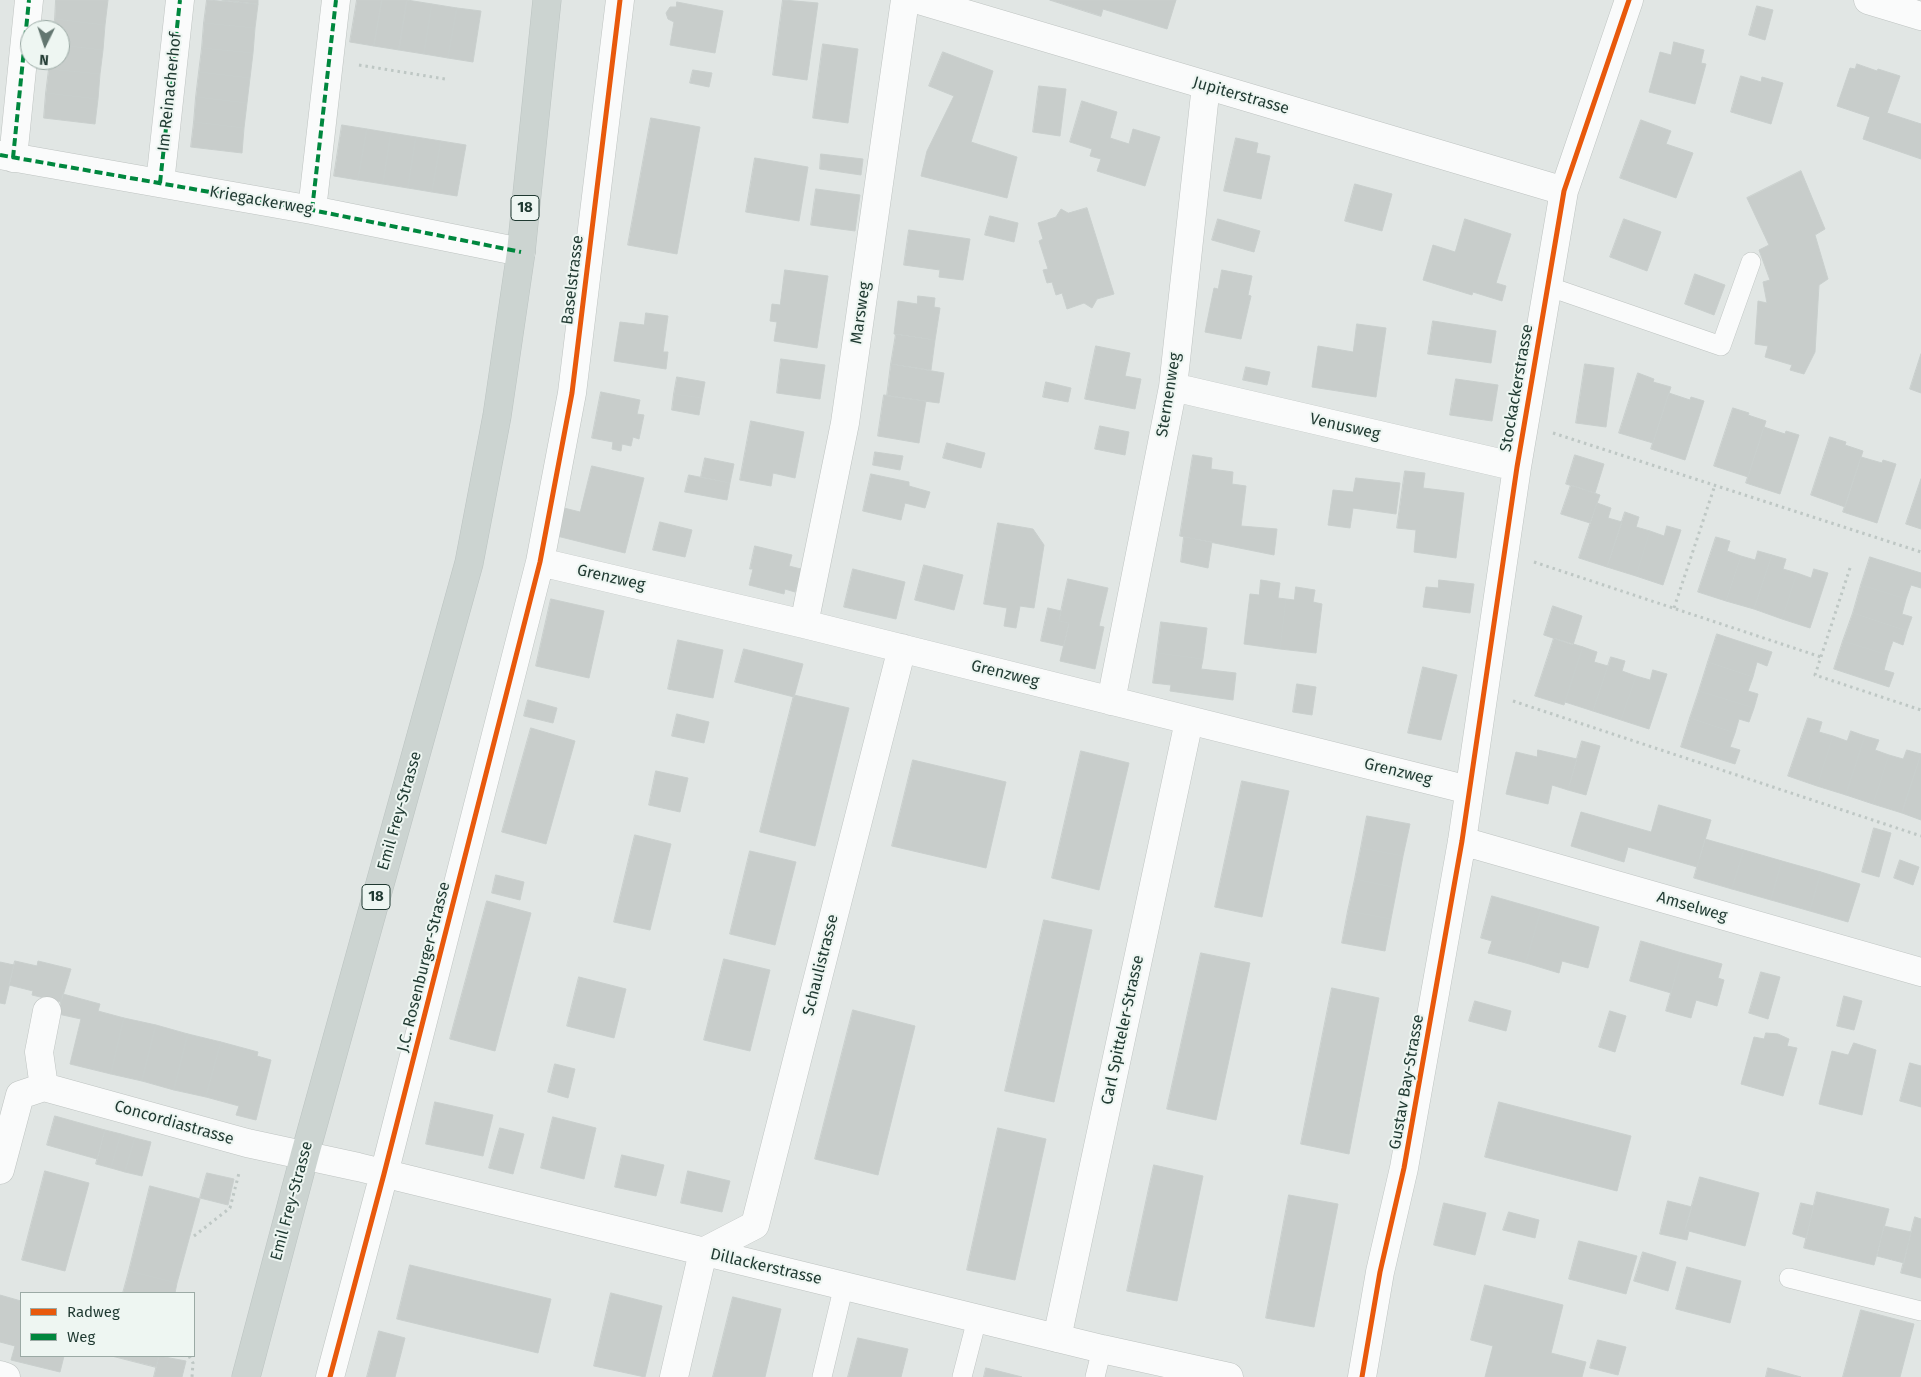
<!DOCTYPE html>
<style>
body{margin:0}
#map{position:relative;width:1921px;height:1377px;overflow:hidden;background:#e1e6e4;font-family:"Fira Sans",sans-serif}
canvas{display:block}
.legend{position:absolute;left:20px;top:1292px;width:175px;height:65px;box-sizing:border-box;background:#eef6f2;border:1px solid #9baaa5;margin:0;padding:6px 9px;list-style:none;font-size:15px;color:#1f3931}
.legend li{display:flex;align-items:center;gap:10px;height:25px}
.legend b{width:25px;border:1px solid #9baaa5}
.north{position:absolute;left:20px;top:20px;width:50px;height:50px;box-sizing:border-box;background:#eef6f2;border:1px solid #9baaa5;border-radius:50%;rotate:184deg;font-size:14px;font-weight:700;line-height:20px;text-align:center;color:#1f3931}
.north::after{content:'';display:block;margin:auto;width:18px;height:22px;background:#637670;clip-path:polygon(50% 0,100% 100%,50% 72%,0 100%)}
</style>
<div id="map">
<canvas width="1921" height="1377"></canvas>
<ul class="legend">
<li><b style="height:6px;background:#e8590c"></b>Radweg</li>
<li><b style="height:6px;background:#00873e"></b>Weg</li>
</ul>
<div class="north">N</div>
</div>
<script>
const ctx = document.querySelector('canvas').getContext('2d');
ctx.lineJoin = 'round';
function paint(path, color) { ctx.fillStyle = color; ctx.fill(path, 'evenodd'); }
function strokePath(path, color, width, dash) { ctx.strokeStyle = color; ctx.lineWidth = width; ctx.lineCap = dash ? 'butt' : 'round'; ctx.setLineDash(dash || []); ctx.stroke(path); }
function label(font, color, halo, rows, align = 'center') {
  ctx.font = font + ' "Fira Sans",sans-serif'; ctx.lineWidth = 4; ctx.setLineDash([]); ctx.textBaseline = 'middle'; ctx.strokeStyle = halo; ctx.fillStyle = color; for (const [text, x, y, turn = 0] of rows) {
    ctx.save(); ctx.translate(x, y); ctx.rotate((+turn || 0) * Math.PI / 180); ctx.textAlign = isNaN(turn) ? turn : align; if (halo) ctx.strokeText(text, 0, 0); ctx.fillText(text, 0, 0); ctx.restore();
  }
}
const building = new Path2D(`
 M56 0H108L105 25 55 19Z
 M207 0 258 4 255 28 204 23Z
 M222 0H258V4Z
 M357 0H382L374 46 350 42Z
 M382 0H407L399 50 374 46Z
 M407 0 432 4 424 54 399 50Z
 M783 0 818 3 807 80 773 75Z
 M1050 0H1176L1167 29 1103 9 1101 16Z
 M677 2 723 11 715 53 670 45 674 22 668 19 666 13 670 7H676Z
 M432 4 457 8 448 58 424 54Z
 M1757 6 1773 10 1765 40 1749 35Z
 M457 8 481 11 473 62 448 58Z
 M55 19 105 25 103 50 60 45V30H53Z
 M204 23 255 28 253 53 202 48Z
 M1674 42 1704 50 1701 63 1706 64 1695 104 1649 92 1660 52 1671 55Z
 M823 44 858 49 848 123 813 118Z
 M60 45 103 50 100 74 49 69 50 60H60Z
 M202 48 253 53 250 78 199 72Z
 M943 52 993 71 971 142 1017 157 1007 198 921 176 927 151 954 96 929 86Z
 M1857 64 1877 71 1878 69 1900 76 1887 113 1921 124V159L1863 139 1870 117 1837 106 1850 68 1855 69Z
 M49 69 100 74 98 99 46 93Z
 M693 70 712 73 709 87 690 83Z
 M199 72 250 78 247 103 196 97Z
 M1741 76 1761 82 1762 77 1783 83 1771 124 1731 112Z
 M1039 86 1066 89 1060 136 1033 132Z
 M46 93 98 99 95 124 44 118Z
 M196 97 247 103 244 128 194 122Z
 M1082 101 1117 112 1110 138 1129 144 1133 129 1160 137 1145 186 1097 171 1101 159 1090 156 1092 149 1070 142Z
 M651 118 700 127 677 254 628 245Z
 M1641 120 1671 131 1666 144 1693 153 1676 198 1620 178Z
 M194 122 244 128 242 153 191 147Z
 M342 125 367 129 358 180 334 176Z
 M367 129 391 133 383 184 358 180Z
 M391 133 416 137 408 188 383 184Z
 M416 137 441 141 432 192 408 188Z
 M1236 138 1258 143 1256 153 1270 156 1261 199 1224 191Z
 M441 141 466 145 457 196 432 192Z
 M821 154 863 159 861 175 820 169Z
 M755 158 808 167 799 221 746 212Z
 M1801 171 1825 229 1815 235 1828 279 1819 285 1815 352 1804 374 1790 370 1792 365 1765 357 1768 346 1755 344 1758 301 1767 303 1763 282 1770 280 1759 250 1769 245 1747 198Z
 M1355 184 1392 194 1382 231 1345 221Z
 M816 189 860 195 855 231 811 225Z
 M1087 208 1114 294 1097 299 1092 308 1084 303 1067 309 1062 293 1056 295 1052 282 1047 283 1043 270 1048 269 1039 241 1043 239 1038 223 1056 217 1061 209 1068 213Z
 M990 216 1018 223 1014 242 985 235Z
 M1218 219 1260 231 1254 252 1212 240Z
 M1465 219 1511 234 1496 283 1506 286 1502 301 1473 292 1472 295 1423 280 1433 245 1455 252Z
 M1624 219 1661 232 1647 271 1610 257Z
 M909 230 970 239 963 280 939 277 940 270 904 265Z
 M785 270 828 276 817 348 774 341 777 322 770 321 772 304 780 305Z
 M1222 270 1252 276 1248 295 1251 296 1241 339 1205 332 1214 288 1218 289Z
 M1695 274 1725 285 1714 315 1685 304Z
 M918 296 935 298 934 307 940 308 935 340 894 334 898 301 917 304Z
 M646 313 668 316 663 352H668L666 369 614 361 620 322 644 325Z
 M1433 321 1496 331 1491 363 1428 354Z
 M1357 324 1386 328 1376 397 1312 387 1318 346 1353 352Z
 M896 334 935 340 931 370 891 364Z
 M1096 346 1130 353 1125 376 1141 379 1135 409 1085 399Z
 M1921 354V393L1910 389Z
 M781 359 825 365 820 399 777 393Z
 M891 364 944 373 939 403 887 396Z
 M1585 364 1614 368 1606 427 1576 423Z
 M1246 367 1270 372 1267 385 1243 380Z
 M1638 373 1654 379 1653 382 1671 387 1653 443 1619 433Z
 M677 377 705 382 702 398 674 394Z
 M1456 379 1498 385 1492 421 1450 415Z
 M1046 382 1071 388 1068 402 1043 397Z
 M601 392 640 400 637 414 644 415 639 439 633 437 631 446 622 444 621 451 612 449 613 442 592 438Z
 M1669 393 1690 400 1691 397 1704 401 1685 460 1651 449Z
 M674 394 702 398 699 415 672 410Z
 M884 395 926 401 919 443 878 436Z
 M1733 408 1749 413 1748 415 1766 421 1748 477 1714 466Z
 M751 421 804 432 795 478 773 473 771 486 740 480Z
 M1100 426 1129 432 1125 455 1095 449Z
 M1764 427 1785 434 1786 431 1799 435 1780 494 1746 483Z
 M1830 437 1846 442 1845 445 1863 451 1845 507 1811 495Z
 M947 443 985 453 981 468 943 458Z
 M875 452 903 456 900 470 873 465Z
 M1193 455 1212 458 1211 469 1233 472 1232 484 1246 486 1241 526 1277 529 1274 555 1180 536Z
 M1575 455 1604 464 1595 493 1566 484Z
 M1861 457 1882 463 1883 460 1896 464 1877 523 1843 512Z
 M705 458 734 464 730 483 701 477Z
 M592 466 644 478 625 553 553 535 560 507 580 512Z
 M1405 471 1425 473 1423 488 1464 493 1456 558 1414 552 1416 530 1397 528Z
 M871 474 909 482V486L930 492 925 508 905 503 901 520 863 511Z
 M689 475 730 483 727 500 685 492Z
 M1356 478 1400 483 1396 514 1353 508 1350 528 1328 525 1333 490 1353 492Z
 M1921 479V529L1906 524Z
 M1571 485 1600 495 1590 523 1561 514Z
 M1597 503 1611 508 1608 518 1622 522 1607 567 1579 558Z
 M1625 512 1639 517 1636 527 1650 531 1636 576 1607 567Z
 M660 522 692 530 685 557 653 550Z
 M998 523 1033 529 1044 545 1034 608 1020 606 1016 628 1004 626 1007 608 984 604Z
 M1667 526 1681 530 1663 585 1636 576 1650 531 1664 536Z
 M1184 537 1212 542 1208 568 1181 562Z
 M1716 537 1730 541 1727 551 1741 556 1726 601 1698 592Z
 M755 546 792 555 789 566 801 569 795 592 785 589 784 594 749 585 753 569H750Z
 M1758 551 1772 555 1754 609 1726 601 1741 556 1755 560Z
 M1772 555 1786 559 1783 569 1797 573 1782 619 1754 609Z
 M1870 557 1921 573V588L1911 585 1906 599 1861 585Z
 M924 565 963 575 954 610 915 600Z
 M853 569 905 582 896 619 844 607Z
 M1814 569 1828 573 1810 628 1782 619 1797 573 1811 578Z
 M1068 579 1108 588 1099 626 1104 627 1095 669 1060 661 1069 623 1059 621Z
 M1261 580 1280 583 1278 598 1286 599 1280 649 1244 644 1250 594 1259 595Z
 M1439 580 1474 584 1470 613 1423 607 1426 587 1438 588Z
 M1861 585 1906 599 1902 614 1912 617 1907 631 1853 613Z
 M1296 587 1315 590 1313 602 1322 604 1316 653 1280 649 1286 599 1294 600Z
 M551 599 604 611 589 678 536 666Z
 M1553 606 1582 616 1573 645 1544 635Z
 M1048 608 1061 611 1059 621 1069 623 1064 646 1041 641Z
 M1853 613 1907 631 1903 645 1893 641 1888 655 1843 641Z
 M1161 622 1207 628 1203 659 1157 653Z
 M1717 634 1772 652 1767 666 1757 662 1753 677 1708 662Z
 M1554 638 1583 647 1564 705 1535 696Z
 M678 640 723 650 713 698 668 689Z
 M1843 641 1888 655 1884 670 1894 673 1889 687 1834 669Z
 M1583 647 1597 652 1594 662 1608 666 1593 711 1565 702Z
 M744 649 803 664 794 697 735 682Z
 M1157 653 1203 659 1201 669 1236 673 1233 700 1170 691 1171 685 1153 683Z
 M1611 657 1625 661 1622 671 1636 676 1621 720 1593 711Z
 M1708 662 1753 677 1748 691 1758 694 1754 708 1699 691Z
 M1423 667 1457 675 1441 740 1408 733Z
 M1653 670 1667 674 1649 729 1621 720 1636 676 1650 680Z
 M1297 684 1316 687 1312 715 1293 712Z
 M1699 691 1754 708 1749 722 1739 719 1735 733 1690 718Z
 M794 695 849 708 815 846 760 832Z
 M528 700 557 708 553 723 524 716Z
 M677 714 709 722 704 743 672 736Z
 M1690 718 1735 733 1730 747 1740 750 1735 764 1681 747Z
 M1808 718 1822 722 1819 732 1833 736 1817 786 1788 776Z
 M531 728 575 741 546 844 502 832Z
 M1851 731 1865 736 1846 795 1817 786 1833 736 1847 741Z
 M1865 736 1879 740 1875 750 1889 755 1873 804 1846 795Z
 M1582 741 1600 746 1586 795 1568 790Z
 M1538 750 1577 759 1568 790 1552 785 1548 804 1506 794 1516 752 1537 757Z
 M1907 750 1921 754 1902 813 1873 804 1889 755 1903 759Z
 M1081 751 1129 763 1099 890 1052 878Z
 M1921 754V820L1902 813Z
 M913 760 1006 782 986 868 892 846Z
 M656 771 688 778 680 812 649 805Z
 M1242 781 1289 791 1262 917 1215 907Z
 M1659 805 1711 820 1697 867 1628 847 1624 862 1571 846 1581 812 1651 832Z
 M1367 816 1410 824 1403 856 1361 848Z
 M1874 828 1891 833 1879 877 1862 872Z
 M635 835 671 844 650 930 614 922Z
 M1705 839 1744 850 1732 889 1694 878Z
 M1361 848 1403 856 1397 888 1355 879Z
 M1744 850 1782 861 1771 900 1732 889Z
 M750 851 796 862 775 945 730 934Z
 M1900 860 1919 867 1913 885 1894 878Z
 M1782 861 1821 872 1810 911 1771 900Z
 M1821 872 1860 884 1848 922 1810 911Z
 M496 875 524 882 520 900 492 893Z
 M1355 879 1397 888 1391 919 1348 911Z
 M1492 896 1541 910 1526 963 1488 953 1492 941 1481 938Z
 M487 901 531 913 495 1051 450 1039Z
 M1541 910 1599 927 1588 968 1562 961 1559 973 1526 963Z
 M1348 911 1391 919 1385 951 1342 943Z
 M1044 920 1092 930 1054 1102 1005 1091Z
 M1641 941 1682 953 1671 993 1630 981Z
 M1201 953 1250 963 1216 1120 1167 1109Z
 M1682 953 1722 964 1718 978 1724 980 1717 1006 1696 1000 1691 1018 1666 1011Z
 M724 959 770 970 750 1051 704 1040Z
 M15 961 37 966 38 961 71 969 61 1002 32 995 33 991 9 985Z
 M0 962 14 965 5 1004 0 1003Z
 M1761 972 1780 977 1768 1019 1749 1013Z
 M579 977 626 989 614 1038 567 1026Z
 M1332 988 1379 998 1349 1154 1301 1144Z
 M63 994 100 1004 98 1011 124 1018 111 1074 70 1064 81 1019 58 1014Z
 M1844 996 1862 1001 1854 1030 1837 1026Z
 M1475 1001 1511 1011 1506 1031 1469 1021Z
 M853 1010 915 1026 878 1175 815 1159Z
 M1610 1011 1626 1016 1615 1052 1599 1047Z
 M124 1018 156 1025 142 1081 111 1074Z
 M156 1025 188 1034 174 1090 142 1081Z
 M1766 1033 1778 1034 1789 1039 1787 1046 1797 1048 1783 1096 1741 1084 1754 1037 1764 1039Z
 M188 1034 221 1042 206 1097 174 1090Z
 M221 1042 258 1052 257 1056 271 1060 256 1120 236 1115 239 1106 206 1097Z
 M1854 1043 1876 1050 1862 1115 1819 1104 1832 1051 1848 1055Z
 M1910 1063 1921 1066V1107L1900 1101Z
 M555 1064 575 1069 568 1098 548 1092Z
 M435 1102 493 1115 483 1156 426 1144Z
 M1499 1102 1631 1136 1617 1191 1485 1157Z
 M55 1116 105 1130 97 1159 47 1145Z
 M553 1117 596 1128 584 1179 541 1168Z
 M500 1128 524 1134 513 1174 489 1168Z
 M998 1128 1046 1139 1015 1280 967 1270Z
 M105 1130 121 1134 111 1168 96 1164Z
 M121 1134 135 1138 125 1172 111 1168Z
 M135 1138 151 1142 142 1176 125 1172Z
 M622 1155 664 1165 656 1196 615 1187Z
 M1154 1165 1203 1176 1177 1301 1127 1291Z
 M45 1171 89 1183 65 1271 22 1260Z
 M688 1171 730 1181 722 1212 681 1203Z
 M207 1173 234 1179 228 1205 200 1198Z
 M1700 1177 1759 1193 1745 1246 1685 1230Z
 M150 1186 200 1199 177 1283 129 1271Z
 M1817 1192 1889 1209 1874 1265 1804 1248Z
 M1289 1195 1338 1204 1314 1327 1266 1318Z
 M1668 1201 1692 1207 1685 1230 1689 1231 1687 1240 1660 1234Z
 M1444 1203 1486 1213 1475 1255 1434 1245Z
 M1801 1203 1814 1206 1806 1238 1793 1234Z
 M1509 1212 1539 1220 1535 1238 1503 1230Z
 M1915 1217 1921 1219V1278L1901 1273Z
 M1884 1226 1911 1232 1904 1263 1877 1256Z
 M1579 1241 1637 1256 1626 1294 1569 1279Z
 M1643 1252 1676 1262 1668 1291 1634 1281Z
 M410 1265 551 1299 538 1353 397 1319Z
 M1687 1267 1741 1281 1730 1323 1676 1309Z
 M129 1271 177 1283 175 1293H123Z
 M1485 1285 1563 1305 1551 1353 1586 1362 1582 1377H1485L1493 1346 1471 1340Z
 M611 1293 662 1306 645 1377 594 1366Z
 M0 1295 21 1301V1356H64L60 1372 11 1360 15 1346 0 1342Z
 M733 1297 781 1309 765 1377H713Z
 M1861 1310 1914 1324 1900 1377H1843Z
 M379 1331 405 1338 395 1377H367Z
 M858 1338 908 1349 901 1377H848Z
 M1598 1340 1626 1347 1618 1375 1590 1368Z
 M112 1356H159L156 1367Z
 M159 1356 186 1361 182 1377H154Z
 M986 1368 1022 1377H984Z
 M1768 1368 1801 1377H1766Z`);
paint(building, '#c8cdcb');
strokePath(building, '#c9cfcd', 1);
const service = new Path2D(`
 M1547 286 1721 346 1751 262
 M1789 1278 1921 1311
 M822 1377 844 1285
 M962 1377 977 1319
 M1095 1377 1102 1349`);
const minor = new Path2D(`
 M919 0 1564 191
 M1868 0 1921 16
 M0 155 312 210 521 252
 M13 158 29 0
 M160 183 180 0
 M312 210 336 0
 M1173 387 1517 467
 M540 562 804 624 1469 790
 M804 624 845 423 905 0
 M1111 701 1173 387 1206 85
 M1462 841 1921 972
 M44 1087 39 1052 47 1011
 M0 1170 20 1095 44 1087 247 1143 358 1167 1102 1349 1229 1377
 M1057 1338 1189 721
 M0 1375 6 1377
 M330 1377 384 1174 540 562 572 393 620 0
 M674 1377 703 1252 755 1225 902 648
 M1362 1377 1380 1272 1404 1168 1462 841 1517 467 1564 191 1629 0`);
const primary = new Path2D(`
 M246 1377 305 1154 469 563 497 416 521 252 547 0`);
strokePath(service, '#bec3c1', 20);
strokePath(minor, '#bec3c1', 29);
strokePath(primary, '#bbc3c1', 29);
strokePath(new Path2D(`
 M359 65 445 79
 M1553 433 1921 552
 M1534 562 1821 657
 M1850 568 1815 675 1921 710
 M1674 608 1715 485
 M1513 701 1921 836
 M194 1236 230 1208 239 1173
 M189 1356 193 1363 192 1377`), '#bec7c4', 3, [2.5, 4]);
strokePath(service, '#fafbfb', 19);
strokePath(minor, '#fafbfb', 28);
strokePath(primary, '#ccd4d1', 28);
strokePath(new Path2D(`
 M0 155 312 210 521 252
 M13 158 29 0
 M160 183 180 0
 M312 210 336 0`), '#00873e', 4, [8, 4]);
strokePath(new Path2D(`
 M330 1377 384 1174 540 562 572 393 620 0
 M1362 1377 1380 1272 1404 1168 1462 841 1517 467 1564 191 1629 0`), '#e8590c', 5);
for (const [x, y, w] of [
 [525,208,28],
 [376,897,28]
]) { const box = new Path2D(); box.roundRect(x - w / 2, y - 12.5, w, 25, 4); ctx.fillStyle = '#eef6f2'; ctx.fill(box); strokePath(box, '#1f3931', 1); }
label('bold 15px', '#1f3931', null, [
 ["18",525,208],
 ["18",376,897]
]);
label('16px', '#1f3931', '#eef6f2', [
 ["Im Reinacherhof",170,92,-84],
 ["Jupiterstrasse",1241,96,16],
 ["Kriegackerweg",261,201,10],
 ["Baselstrasse",573,280,-83],
 ["Marsweg",861,313,-82],
 ["Stockackerstrasse",1517,388,-80],
 ["Sternenweg",1169,395,-81],
 ["Venusweg",1345,427,13],
 ["Grenzweg",611,578,13],
 ["Grenzweg",1005,674,14],
 ["Grenzweg",1398,772,14],
 ["Emil Frey-Strasse",400,811,-74],
 ["Amselweg",1692,907,16],
 ["Schaulistrasse",821,965,-76],
 ["J.C. Rosenburger-Strasse",424,967,-76],
 ["Carl Spitteler-Strasse",1123,1030,-78],
 ["Gustav Bay-Strasse",1407,1082,-80],
 ["Concordiastrasse",174,1123,16],
 ["Emil Frey-Strasse",292,1201,-75],
 ["Dillackerstrasse",766,1267,13]
]);
</script>
